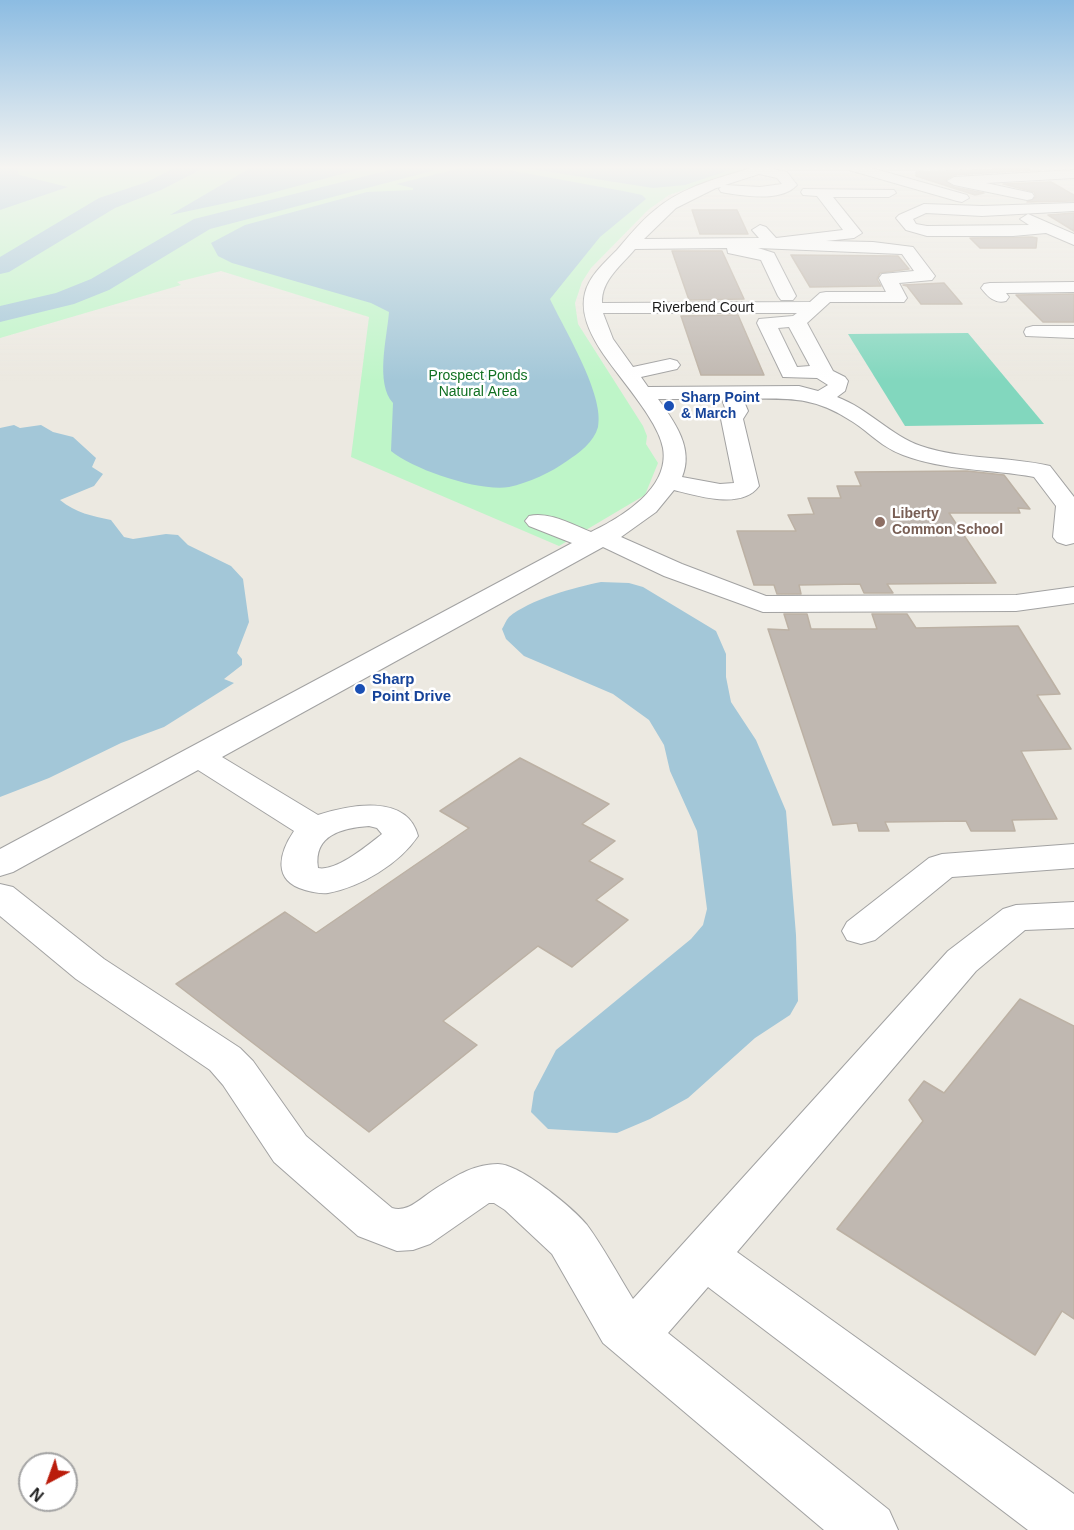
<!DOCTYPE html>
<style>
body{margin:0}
#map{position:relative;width:1074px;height:1530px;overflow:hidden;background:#ece9e1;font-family:Helvetica,sans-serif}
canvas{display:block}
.north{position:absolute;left:18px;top:1452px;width:60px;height:60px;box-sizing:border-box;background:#fff;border:2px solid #a4a4a4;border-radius:50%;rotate:221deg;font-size:16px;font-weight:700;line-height:24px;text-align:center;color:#1b1b1b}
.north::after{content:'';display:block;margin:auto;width:21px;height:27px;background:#ba1c0b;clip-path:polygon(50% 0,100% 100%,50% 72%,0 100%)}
</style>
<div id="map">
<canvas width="1074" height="1530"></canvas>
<div class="north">N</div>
</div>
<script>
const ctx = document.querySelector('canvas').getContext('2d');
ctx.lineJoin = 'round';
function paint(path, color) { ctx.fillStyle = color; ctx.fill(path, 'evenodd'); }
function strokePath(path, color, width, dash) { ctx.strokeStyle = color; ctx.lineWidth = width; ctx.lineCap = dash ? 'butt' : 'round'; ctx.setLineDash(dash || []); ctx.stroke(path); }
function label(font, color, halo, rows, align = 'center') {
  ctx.font = font + ' Helvetica,sans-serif'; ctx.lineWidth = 5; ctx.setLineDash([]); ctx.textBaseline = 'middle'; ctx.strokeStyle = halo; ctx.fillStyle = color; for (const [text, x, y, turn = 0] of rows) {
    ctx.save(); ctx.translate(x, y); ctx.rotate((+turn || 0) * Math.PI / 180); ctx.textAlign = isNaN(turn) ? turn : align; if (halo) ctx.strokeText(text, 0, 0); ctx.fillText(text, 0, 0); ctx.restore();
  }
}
paint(new Path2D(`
 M0 167H752L669 195 648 210 591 268 582 282 575 303 578 324 643 426 647 436 646 444 658 463 645 495 559 546 351 457 369 317 221 271 177 282 181 285 0 338Z`), '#bef5c8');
paint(new Path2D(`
 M968 333 1044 424 905 426 848 334Z`), '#82d7be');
paint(new Path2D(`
 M0 167 17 169 19 175 68 187 0 210Z
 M252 167H368L264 195 170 215Z
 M465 167H492L623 191 642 195 646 199 600 237 550 299C564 329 605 395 598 427 594 442 579 453 567 461 552 472 528 483 509 487 480 492 414 470 391 451L393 403C375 383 387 338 389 312L371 303 232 263 218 256 211 243 245 225 367 192 413 190V188L396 184Z
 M519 167H739L685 185 653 188Z
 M14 425 20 428 41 425 53 432 73 437 96 458 92 467 103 474 94 486 60 500C76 513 92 516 111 520L124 537 133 539 166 534 178 535 188 545 231 566 243 579 249 622 237 653 242 659V665L224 679 234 683 164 727 121 743 49 778 0 797V428Z
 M601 582 629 583 643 587 716 631 726 654V677L731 702 756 740 786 811 796 935 798 1001 790 1015 755 1038 688 1098 650 1119 617 1133 548 1129 531 1112 534 1092 556 1050 691 939 703 925 707 909 697 831 670 771 664 745 649 720 613 694 524 656 506 639 502 629C504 626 506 620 509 617 529 600 575 587 601 582Z`), '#a3c7d8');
paint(new Path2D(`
 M176 167H201L198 171 161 190 115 208 9 272 0 274V257L99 198 147 182Z
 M402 167H435L432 171 210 229 109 290 74 304 0 322V306L56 293 91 279 194 219Z`), '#a3c7d8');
const building = new Path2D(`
 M1027 168 1031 170 954 175 945 180 954 187 984 193 975 195 916 176V172Z
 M1051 182 1074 195V201L1027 202 1036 197 1034 192 1003 184Z
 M692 210H737L748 234H700Z
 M1074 213V231L1048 215Z
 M1032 237 1037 238 1036 248H980L970 238Z
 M672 251H722L744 299 689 300Z
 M791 255 898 256 909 269 880 273 877 279 881 286 810 287Z
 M944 283 962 304H921L907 286 903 285Z
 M1074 294V322H1043L1016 295Z
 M738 315 764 375H701L681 316Z
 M967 471 1004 475 1030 509 1018 508 1020 513H949L996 583 887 584 893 593H864L860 584 799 585 801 594H777L774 585H754L737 531H796L788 515 814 514 808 498H841L837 486H861L855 472Z
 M784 614H807L811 629H877L872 614H907L916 628 1018 626 1060 694 1037 695 1071 749 1021 751 1057 819 1012 820 1015 831H971L966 821 885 822 889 831H859L857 823 833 825 768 629 789 630Z
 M520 758 609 804 582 824 615 841 589 861 623 879 596 900 628 920 572 967 538 946 443 1021 477 1045 369 1132 176 984 285 912 316 933 469 828 440 811Z
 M1020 999 1074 1026V1319L1062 1311 1035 1355 837 1229 923 1121 909 1100 924 1081 944 1093Z`);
paint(building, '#c0b8b1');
strokePath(building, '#bcb1a4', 1.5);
const minor = new Path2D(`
 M754 167H775L773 169 787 172 797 185C782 202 746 196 726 193L721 192 719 189 721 187 716 188 676 208 644 239 759 238 752 230 760 225 766 227 776 238 843 230 817 196 803 195 801 192 803 189 894 190 896 193 889 197H833L862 233 854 238 826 241 873 242 913 247 935 276 932 280 899 283 907 298 904 302H830L807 323 833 371 845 377 848 381 845 391 837 397C869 409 891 436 921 446 962 460 1008 456 1050 466L1074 497V543L1066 545 1057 542 1053 537 1056 506 1034 477C991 469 945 471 903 455 883 448 870 433 853 422 814 396 788 398 743 399L748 411 743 419 759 486C742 510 698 496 674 490L656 512 621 537 682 564 766 596 1016 595 1074 587V603L1016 611 763 612 664 576 603 547 222 757 318 815C349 805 407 793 418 836 399 864 361 887 328 893 320 894 313 892 305 890 272 881 279 853 294 831L198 770 13 872 0 876V849L572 543 529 526 525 521 529 516C549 511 573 525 591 532 622 517 670 488 663 448 658 419 617 376 600 349 590 333 580 313 585 293 589 276 605 262 617 250 629 236 640 222 655 210 683 186 720 178 754 167ZM759 174 777 178 782 184 760 187 725 185ZM727 248 728 253 761 260 778 296 781 300H793L796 296 776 257 774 253 758 248 902 254 914 271 882 274 879 278 886 292H826L820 293 810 302 602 303C601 280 622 265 635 249ZM603 313H797L793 316 759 319 757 323 783 377 817 378 828 385 818 391 799 386 648 387 641 377 677 369 680 365 677 361 670 359 633 367 613 339ZM789 327 810 366 797 367 778 328ZM658 399H722L726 411 721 419 734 483 720 484 682 477C694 449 675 422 658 399ZM369 826 377 828 382 834C368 845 336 872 318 868 313 835 342 828 369 826Z
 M847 167H868L967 195 969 198 962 202 957 201 849 170Z
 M1074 170V178L986 183 1032 193 1034 196 1032 199 1027 200 954 185 947 181 954 177Z
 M1074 203V211L982 216 926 213 913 219 916 224 927 226 1029 225 1020 219 1028 214 1074 234V245L1046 233 1013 236H927L906 230 896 218 899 215 924 204 982 206Z
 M1074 282V292L1006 293 1009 297 1006 301C995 304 988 297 981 288L984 284 990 283Z
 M1033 326H1074V338L1026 336 1024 332 1026 328Z
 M1074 844V868L952 877 875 940 861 944 847 940 842 931 847 922 929 858 942 854Z
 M0 884 13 887 104 959 240 1048 253 1061 306 1136 392 1208C407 1213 420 1199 432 1191 453 1178 472 1164 498 1164 520 1164 573 1208 587 1225 604 1248 618 1275 633 1299L948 951 1003 909 1016 905 1074 902V928L1025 930 976 971 737 1252 1074 1494V1530H1028L708 1287 668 1333 889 1510 898 1530H824L603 1343 552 1254 505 1210 494 1203H489L430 1244 413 1250 397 1251 358 1236 274 1162 223 1085 210 1070 76 979 0 916Z`);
strokePath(minor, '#a2a2a2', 2);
paint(minor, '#fff');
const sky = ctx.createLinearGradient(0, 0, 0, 381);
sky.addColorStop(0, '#8cbce2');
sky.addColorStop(0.44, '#f6f5f2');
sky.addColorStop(1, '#f6f5f200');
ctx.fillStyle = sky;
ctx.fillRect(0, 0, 1074, 381);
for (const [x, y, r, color] of [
 [669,406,6,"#1a4fb4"],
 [880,522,6,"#8d6e63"],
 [360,689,6,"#1a4fb4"]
]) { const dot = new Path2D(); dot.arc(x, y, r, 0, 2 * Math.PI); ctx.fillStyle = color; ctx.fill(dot); strokePath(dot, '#fff', 2); }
label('14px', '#1b1b1b', '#fff', [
 ["Riverbend Court",703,308]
]);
label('14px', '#117022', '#fff', [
 ["Prospect Ponds",478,376],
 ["Natural Area",478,392]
]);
label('bold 14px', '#164399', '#fff', [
 ["Sharp Point",681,398],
 ["& March",681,414]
], 'left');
label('bold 14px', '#785e54', '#fff', [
 ["Liberty",892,514],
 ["Common School",892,530]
], 'left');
label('bold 15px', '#164399', '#fff', [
 ["Sharp",372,680],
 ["Point Drive",372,697]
], 'left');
</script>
